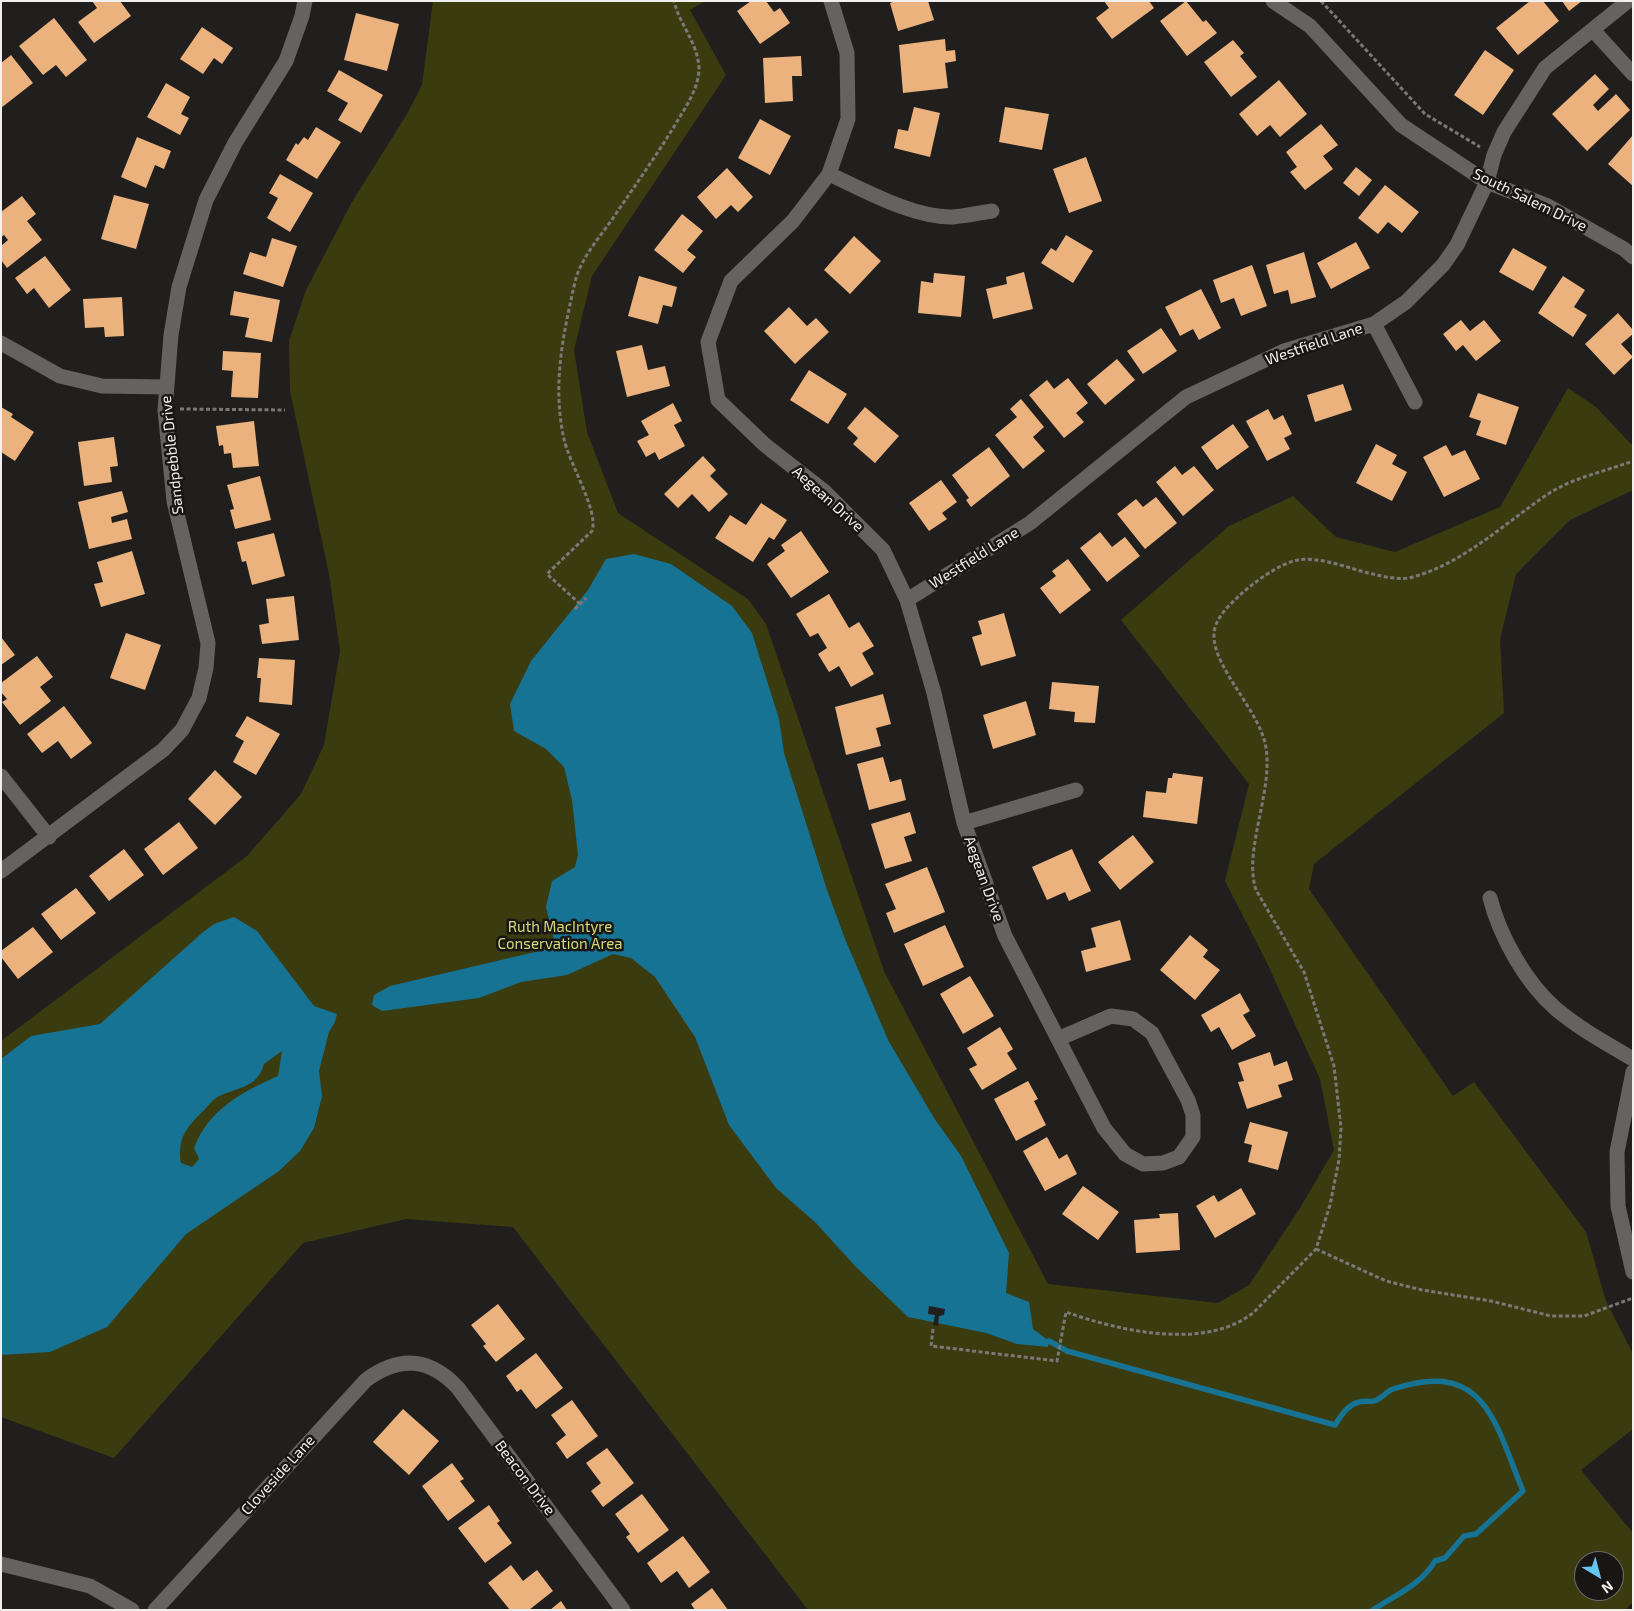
<!DOCTYPE html>
<style>
body{margin:0}
#map{position:relative;width:1634px;height:1611px;overflow:hidden;background:#211f1e;font-family:"Exo 2",sans-serif}
canvas{display:block}
.frame{position:absolute;inset:0;border:2px solid #f1f0ef;pointer-events:none}
.north{position:absolute;left:1574px;top:1551px;width:50px;height:50px;box-sizing:border-box;background:#181615;border:1px solid #6f6d6c;border-radius:50%;rotate:143deg;font-size:14px;font-weight:700;line-height:20px;text-align:center;color:#f1f0ef}
.north::after{content:'';display:block;margin:auto;width:18px;height:22px;background:#66c4ef;clip-path:polygon(50% 0,100% 100%,50% 72%,0 100%)}
</style>
<div id="map">
<canvas width="1634" height="1611"></canvas>
<div class="frame"></div>
<div class="north">N</div>
</div>
<script>
const ctx = document.querySelector('canvas').getContext('2d');
ctx.lineJoin = 'round';
function paint(path, color) { ctx.fillStyle = color; ctx.fill(path, 'evenodd'); }
function strokePath(path, color, width, dash) { ctx.strokeStyle = color; ctx.lineWidth = width; ctx.lineCap = dash ? 'butt' : 'round'; ctx.setLineDash(dash || []); ctx.stroke(path); }
function label(font, color, halo, rows, align = 'center') {
  ctx.font = font + ' "Exo 2",sans-serif'; ctx.lineWidth = 5; ctx.setLineDash([]); ctx.textBaseline = 'middle'; ctx.strokeStyle = halo; ctx.fillStyle = color; for (const [text, x, y, turn = 0] of rows) {
    ctx.save(); ctx.translate(x, y); ctx.rotate((+turn || 0) * Math.PI / 180); ctx.textAlign = isNaN(turn) ? turn : align; if (halo) ctx.strokeText(text, 0, 0); ctx.fillText(text, 0, 0); ctx.restore();
  }
}
paint(new Path2D(`
 M433 1H705L690 10 726 75 592 276 574 350 587 432 618 513 748 599 766 624 884 971 1048 1284 1218 1303 1249 1285 1300 1208 1334 1150 1320 1079 1267 963 1225 881 1249 784 1121 620 1229 526 1293 496 1336 537 1395 552 1500 507 1568 388 1596 407 1631 444 1633 443V490L1570 520 1516 574 1500 639 1504 713 1314 864 1309 889 1453 1096 1474 1082 1586 1232 1606 1301 1633 1354V1429L1581 1470 1633 1533V1602L1625 1610H808L513 1227 406 1219 303 1243 114 1458 1 1417V1041L247 856 301 794 324 745 340 651 329 574 290 391 289 341 306 290 352 202 407 114 422 85ZM1584 1561H1614V1591H1584Z`), '#3a3b0f');
paint(new Path2D(`
 M634 554 671 564 732 606 752 633 779 719 784 753 827 890 845 939 888 1040 934 1118 961 1156 1009 1253 1006 1293 1029 1302 1033 1329 1049 1341 1048 1347 1017 1344 986 1333 908 1317 856 1267 816 1223 776 1188 729 1125 695 1037 655 977 631 958 613 954 567 975 521 982 479 998 382 1011 372 1005 374 995 390 986 548 949 555 944 546 907 552 881 575 867 578 855 572 800 564 767 546 749 514 731 510 704 531 661 588 590 606 559Z
 M234 917 257 931 314 1006 337 1014 335 1022 329 1032 319 1071 322 1096 314 1128 300 1151 279 1171 186 1234 107 1327 50 1352 1 1355V1059L31 1036 100 1024 202 933 214 924ZM282 1051 278 1076C242 1092 209 1109 194 1148L199 1159 192 1167 181 1163C177 1139 186 1128 202 1112 207 1108 211 1101 216 1098 234 1087 257 1090 264 1064Z`), '#177394');
paint(new Path2D(`
 M929 1306 945 1309 944 1315 939 1316 938 1326 933 1325 935 1315 928 1314Z`), '#211f1e');
strokePath(new Path2D(`
 M1049 1341 1067 1351 1335 1425C1341 1416 1347 1405 1359 1402 1365 1400 1372 1403 1377 1400 1383 1397 1387 1391 1393 1389 1486 1358 1495 1424 1523 1491L1476 1534 1464 1536 1445 1558 1435 1561C1422 1584 1394 1596 1373 1610`), '#177394', 5.5);
paint(new Path2D(`
 M92 1H120L131 16 94 43 78 22 97 8Z
 M751 1H766L774 12 780 8 790 23 760 44 737 11Z
 M895 1H928L934 20 898 31 890 3Z
 M1104 1H1149L1154 8 1112 39 1096 18 1109 8Z
 M1186 1 1203 22 1206 20 1217 33 1187 56 1160 21Z
 M1530 1H1543L1559 21 1518 55 1496 28Z
 M1562 1H1582L1569 11Z
 M356 13 399 24 387 71 344 60Z
 M54 18 87 60 66 77 56 65 43 75 19 46Z
 M202 27 233 48 222 64 214 58 203 74 180 59Z
 M945 39 946 51 955 50 956 61 945 63 948 88 903 93 899 45Z
 M1233 40 1244 53 1240 56 1257 77 1231 97 1204 62Z
 M1485 50 1514 70 1483 115 1454 95Z
 M11 55 33 83 1 108V63Z
 M801 56 802 76H792L793 101 765 103 763 58Z
 M339 70 383 95 361 133 338 120 348 103 327 91Z
 M1595 74 1609 89 1593 105 1598 111 1616 94 1630 110 1587 151 1552 114Z
 M1279 80 1307 114 1280 137 1270 125 1257 136 1239 114Z
 M166 83 190 97 181 114 189 118 180 135 147 117Z
 M914 107 940 113 930 157 894 148 898 129 908 131Z
 M1005 107 1049 114 1042 150 999 142Z
 M760 119 791 136 770 175 738 158Z
 M1321 124 1338 145 1323 156 1333 169 1305 190 1290 172 1297 167 1286 152Z
 M316 127 341 142 317 179 286 160 296 143 298 145 304 137 308 140Z
 M1633 135V186L1608 164Z
 M137 137 171 151 164 169 155 165 146 188 121 177Z
 M1086 157 1102 201 1069 213 1053 169Z
 M1356 167 1372 180 1359 196 1343 183Z
 M727 168 753 197 738 212 731 205 716 219 697 197Z
 M280 174 313 193 290 232 267 218 278 198 269 193Z
 M1385 185 1419 212 1402 233 1388 222 1378 234 1358 218Z
 M114 195 149 204 136 249 101 239Z
 M22 196 36 214 27 221 42 240 7 268 1 260V246L8 240 4 235 1 237V212Z
 M682 214 703 231 687 250 696 257 683 273 654 250Z
 M1066 235 1093 251 1073 283 1041 263 1051 248 1056 251Z
 M854 236 881 261 850 294 824 270Z
 M272 238 297 246 283 287 243 274 250 252 266 257Z
 M1356 242 1370 268 1331 289 1317 263Z
 M1513 248 1547 267 1533 291 1499 272Z
 M1304 252 1316 297 1291 304 1288 290 1274 294 1266 265Z
 M45 256 71 290 49 308 34 288 27 294 15 278Z
 M1252 265 1267 306 1241 316 1234 298 1221 303 1213 280Z
 M1024 272 1033 309 993 319 986 289 1007 284 1006 277Z
 M934 273 965 276 961 317 918 313 921 281 933 283Z
 M639 276 677 287 672 307 663 305 658 324 628 316Z
 M1563 276 1585 290 1574 307 1587 315 1573 337 1538 313Z
 M1201 289 1221 328 1199 340 1193 329 1180 336 1165 307Z
 M234 291 280 300 272 342 245 337 249 318 230 315Z
 M122 297 124 336 105 337 104 327 85 328 83 299Z
 M789 307 807 326 816 318 829 332 795 364 764 331Z
 M1618 313 1633 330V334L1621 344 1633 357 1614 375 1585 344Z
 M1461 320 1470 331 1484 320 1501 341 1476 361 1463 345 1456 351 1443 334Z
 M1161 328 1177 351 1143 374 1127 351Z
 M642 345 648 370 665 366 670 386 627 397 616 351Z
 M223 351 261 353 258 398 231 397 233 371 222 370Z
 M1117 359 1135 380 1105 405 1087 384Z
 M809 370 847 394 828 424 790 400Z
 M1068 378 1088 403 1076 413 1084 422 1064 438 1029 395 1047 380 1054 389Z
 M1343 384 1352 410 1315 422 1307 395Z
 M1478 393 1519 407 1506 445 1476 435 1481 421 1469 417Z
 M1021 399 1044 427 1033 437 1045 451 1023 469 995 435 1017 417 1010 409Z
 M673 403 682 421 674 425 685 446 659 460 655 452 646 457 637 441 649 435 641 421Z
 M1 407 13 414 11 417 34 432 15 461 1 452Z
 M865 407 899 436 875 463 853 444 858 438 847 428Z
 M1268 409 1274 420 1283 415 1292 434 1284 438 1290 449 1267 461 1246 421Z
 M254 421 259 466 233 468 231 453 224 454 223 445 219 446 216 426Z
 M1233 424 1249 447 1217 470 1201 447Z
 M114 437 118 466 110 467 112 482 84 486 78 442Z
 M1376 444 1397 455 1392 464 1407 472 1392 501 1356 483Z
 M1446 445 1452 456 1465 450 1480 479 1444 497 1423 457Z
 M989 447 1010 476 971 507 966 500 969 498 952 475Z
 M703 456 716 470 710 476 728 494 709 512 692 494 678 508 664 494Z
 M1175 466 1182 475 1194 466 1214 490 1183 516 1156 482Z
 M260 476 271 520 235 529 230 510 234 509 227 485Z
 M941 480 957 502 942 513 947 519 929 531 909 503Z
 M122 491 128 512 111 517 112 523 127 519 132 539 89 549 78 502Z
 M1156 497 1177 523 1145 549 1117 514 1136 499 1143 507Z
 M761 503 787 520 774 540 769 537 753 562 715 538 730 515 746 525Z
 M801 531 829 572 791 598 767 564 785 551 781 545Z
 M1100 532 1112 547 1125 537 1140 556 1107 582 1080 548Z
 M274 533 285 576 252 585 246 561 242 562 237 542Z
 M132 551 145 594 101 607 94 584 103 582 97 562Z
 M1068 559 1091 590 1060 614 1040 588 1056 576 1052 571Z
 M829 594 849 628 859 622 874 646 862 653 874 674 851 687 839 666 829 672 818 654 827 648 818 633 810 637 796 614Z
 M294 596 299 640 262 644 259 625 269 623 266 599Z
 M1004 613 1016 656 981 666 972 637 982 634 978 621Z
 M126 633 161 645 145 690 110 678Z
 M1 637 15 655 1 665Z
 M37 656 53 677 40 687 51 701 20 725 2 702 7 699 1 692V683Z
 M259 658 295 660 292 705 259 702 261 678H257Z
 M1052 682 1099 686 1095 723 1074 722 1075 712 1049 709Z
 M883 694 891 724 876 728 881 746 846 755 835 707Z
 M1026 701 1036 735 993 749 983 715Z
 M64 706 92 743 71 759 58 741 42 753 27 734Z
 M247 716 280 734 256 775 233 762 244 741 235 736Z
 M883 757 890 782 901 779 906 800 869 810 857 764Z
 M215 770 242 797 215 825 188 799Z
 M1173 773 1203 777 1197 824 1143 817 1146 791 1166 793 1168 778H1172Z
 M910 812 916 833 904 837 912 861 885 869 871 824Z
 M179 822 198 848 163 875 144 849Z
 M1133 835 1154 862 1120 890 1098 862Z
 M124 849 144 875 109 901 89 876Z
 M1072 849 1091 891 1069 901 1065 892 1047 900 1032 867Z
 M927 867 945 912 894 933 886 913 896 909 885 884Z
 M76 888 96 913 61 940 41 914Z
 M1120 920 1131 960 1086 972 1081 951 1096 947 1091 928Z
 M945 925 964 967 923 986 904 944Z
 M33 927 53 952 18 979 1 957V951Z
 M1190 935 1208 950 1203 957 1220 970 1195 1000 1160 970Z
 M970 976 994 1016 963 1034 940 994Z
 M1240 993 1250 1011 1243 1015 1256 1036 1232 1050 1219 1027 1211 1032 1201 1015Z
 M1000 1027 1013 1049 1007 1053 1017 1069 982 1090 969 1069 977 1065 967 1048Z
 M1270 1052 1274 1066 1287 1061 1293 1080 1278 1085 1282 1097 1247 1109 1238 1082 1244 1081 1238 1063Z
 M1028 1081 1038 1099 1034 1101 1046 1125 1016 1141 994 1099Z
 M1250 1122 1288 1132 1278 1170 1248 1162 1252 1145 1244 1143Z
 M1047 1137 1059 1159 1067 1154 1077 1174 1045 1191 1023 1151Z
 M1083 1186 1119 1212 1098 1240 1062 1214Z
 M1241 1188 1256 1214 1215 1238 1196 1206 1214 1195 1218 1202Z
 M1178 1213 1180 1250 1136 1253 1134 1220 1160 1218 1159 1214Z
 M498 1304 525 1339 496 1362 483 1346 486 1344 471 1325Z
 M536 1353 563 1388 536 1409 521 1389 517 1392 506 1376Z
 M572 1400 598 1436 567 1459 556 1443 566 1435 551 1415Z
 M403 1409 439 1441 409 1475 373 1442Z
 M607 1448 634 1483 603 1507 591 1491 601 1483 586 1463Z
 M452 1463 464 1479 460 1481 475 1501 448 1521 422 1486Z
 M642 1494 669 1530 638 1553 626 1537 630 1534 615 1514Z
 M489 1505 500 1521 497 1523 512 1543 485 1563 458 1528Z
 M683 1536 710 1572 689 1588 677 1571 661 1583 647 1563Z
 M511 1565 523 1581 537 1570 553 1591 529 1610H510L488 1583Z
 M712 1588 728 1610H695L691 1604Z
 M561 1601 567 1610H550Z`), '#ebb27e');
strokePath(new Path2D(`
 M1321 1 1425 114 1480 147
 M180 409 285 410
 M580 604 547 574 592 531C599 511 569 463 564 439 552 385 563 335 575 282 580 260 598 239 611 221 634 187 657 155 678 120 687 105 699 87 699 68 698 43 679 24 674 1
 M575 609 586 598
 M1316 1249 1386 1281 1422 1290 1491 1301 1551 1316H1584L1633 1298
 M933 1329 931 1346 1057 1361 1066 1312C1119 1331 1207 1351 1254 1312L1316 1249 1330 1205 1339 1160 1341 1128 1334 1066 1304 972 1256 890C1243 850 1273 793 1266 748 1261 712 1213 668 1214 635 1214 619 1229 605 1240 595 1253 583 1280 563 1298 560 1317 556 1349 568 1368 573 1383 576 1398 581 1413 577 1466 562 1507 521 1551 492 1576 477 1606 471 1633 461`), '#7b7978', 3, [4, 2.5]);
strokePath(new Path2D(`
 M831 1 847 53 848 119 829 174 793 221 731 281 708 342 718 400 765 445 825 492 883 550 907 600 934 693 964 823 1005 936 1104 1128 1125 1154 1143 1164 1163 1163 1179 1157 1193 1137V1115L1188 1100 1152 1033 1133 1019 1111 1016 1058 1039
 M1273 1 1310 26 1401 125 1487 182 1548 206 1624 249 1633 257
 M1593 30 1633 74
 M829 174C864 190 913 218 953 217 966 216 979 213 992 211
 M1374 324 1415 402
 M1 343 60 376 102 386 166 387
 M907 600 1030 523 1186 397 1284 351 1374 324 1406 302 1443 265 1457 245 1487 182 1494 155 1504 132 1545 68 1628 1
 M1 776 49 837
 M964 823 1076 790
 M1 871 163 750 182 730 199 698 206 668 208 643 174 501 165 410 171 335 179 287 206 200 235 143 286 61 302 16 305 1
 M1490 898C1500 937 1526 983 1556 1009 1580 1029 1607 1044 1633 1059
 M1633 1072 1617 1152 1618 1206 1633 1272
 M1 1564 90 1586 132 1610
 M155 1610 366 1380C400 1355 430 1358 458 1388L623 1610`), '#656361', 15);
label('15px', '#f1f0ef', '#181615', [
 ["South Salem Drive",1530,200,26],
 ["Westfield Lane",1314,344,-19],
 ["Sandpebble Drive",172,455,-96],
 ["Aegean Drive",828,499,42],
 ["Westfield Lane",974,558,-32],
 ["Aegean Drive",984,879,70],
 ["Cloveside Lane",278,1475,-48],
 ["Beacon Drive",525,1478,53]
]);
label('15px', '#d5db76', '#181615', [
 ["Ruth MacIntyre",560,927],
 ["Conservation Area",560,944]
]);
</script>
